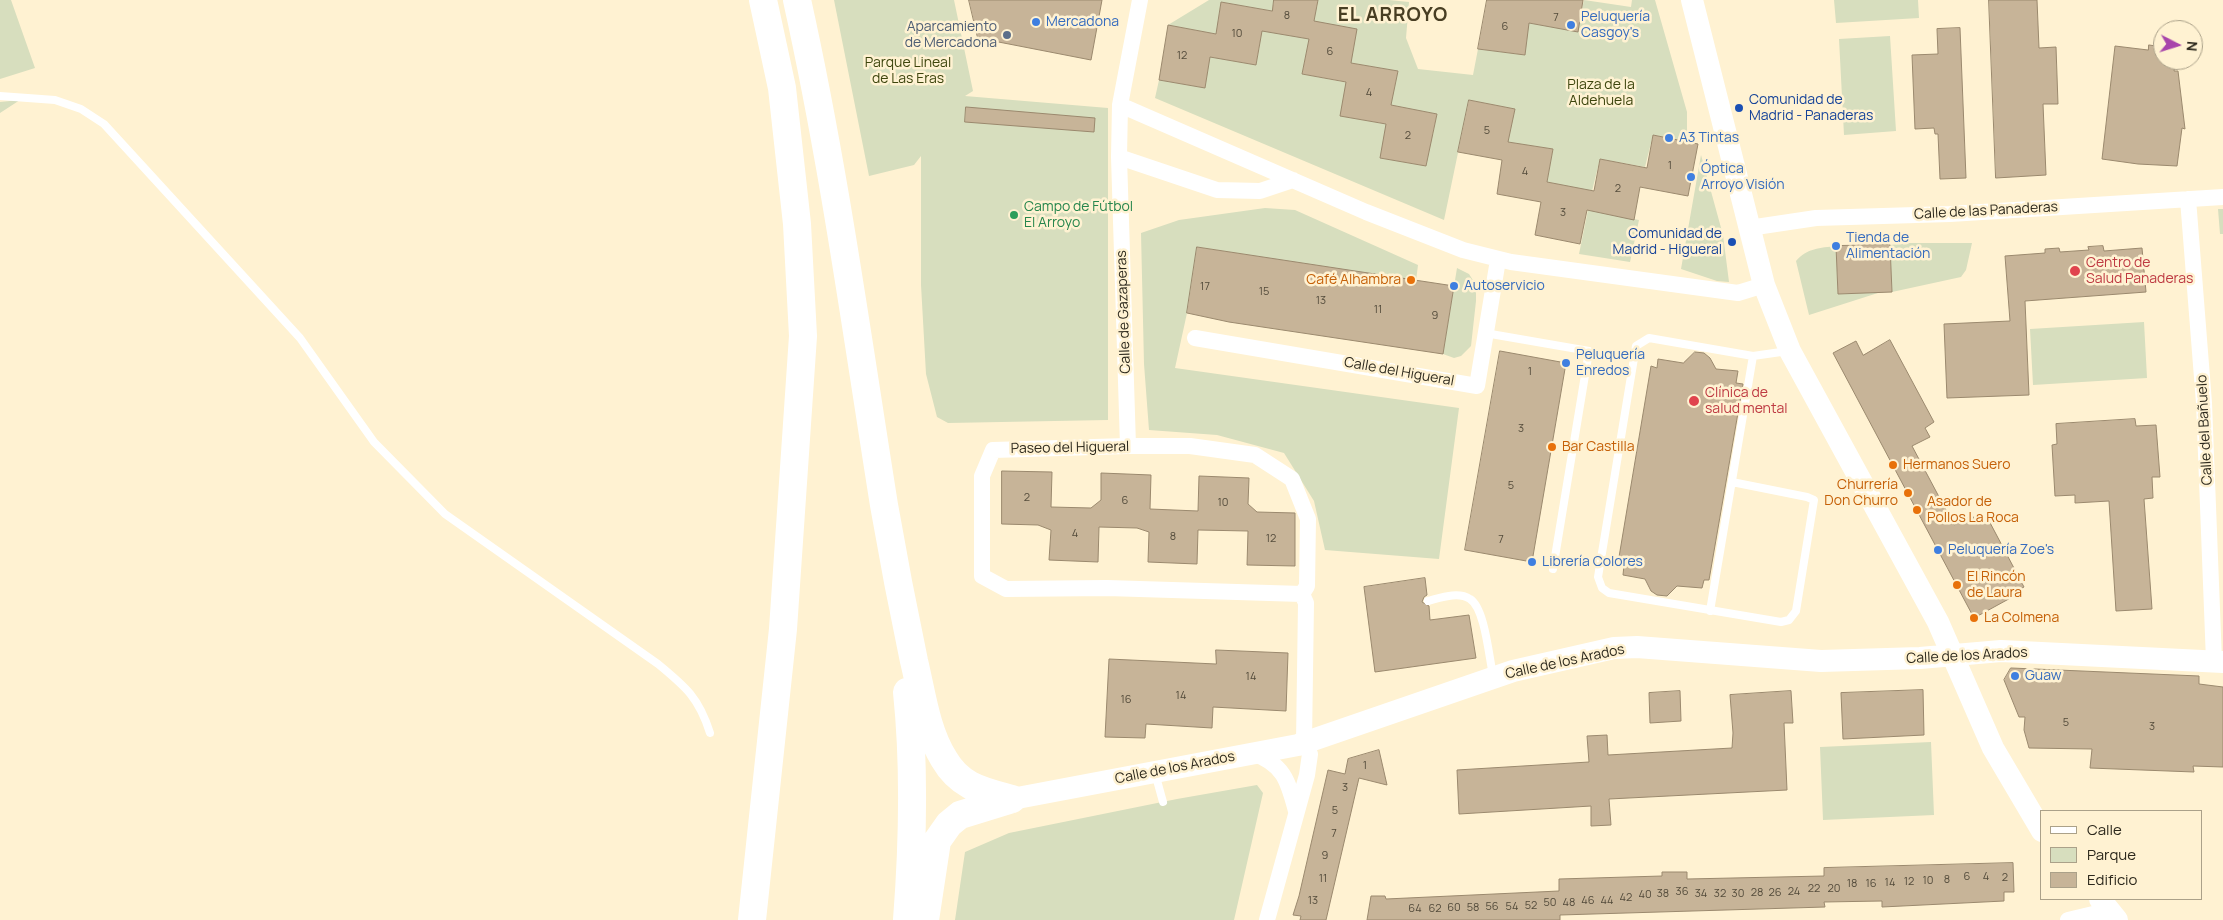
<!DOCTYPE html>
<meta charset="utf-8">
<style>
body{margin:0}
#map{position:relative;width:2223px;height:920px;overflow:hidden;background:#fff2d2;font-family:Manrope,sans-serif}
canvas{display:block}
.legend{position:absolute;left:2040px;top:810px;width:162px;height:90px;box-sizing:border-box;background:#fff2d2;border:1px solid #aba189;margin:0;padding:6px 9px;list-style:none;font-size:15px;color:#2c281c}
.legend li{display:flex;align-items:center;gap:10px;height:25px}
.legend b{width:25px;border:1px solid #aba189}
.north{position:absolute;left:2153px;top:20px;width:50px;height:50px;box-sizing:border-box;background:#fff2d2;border:1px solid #aba189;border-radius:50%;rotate:95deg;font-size:14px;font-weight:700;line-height:20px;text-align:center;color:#2c281c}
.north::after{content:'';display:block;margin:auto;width:18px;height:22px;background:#a845ab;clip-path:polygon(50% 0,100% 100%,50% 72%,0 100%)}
</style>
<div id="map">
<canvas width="2223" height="920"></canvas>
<ul class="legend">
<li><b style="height:6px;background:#fff"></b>Calle</li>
<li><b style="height:14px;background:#d7debe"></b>Parque</li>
<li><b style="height:14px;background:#c7b498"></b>Edificio</li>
</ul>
<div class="north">N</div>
</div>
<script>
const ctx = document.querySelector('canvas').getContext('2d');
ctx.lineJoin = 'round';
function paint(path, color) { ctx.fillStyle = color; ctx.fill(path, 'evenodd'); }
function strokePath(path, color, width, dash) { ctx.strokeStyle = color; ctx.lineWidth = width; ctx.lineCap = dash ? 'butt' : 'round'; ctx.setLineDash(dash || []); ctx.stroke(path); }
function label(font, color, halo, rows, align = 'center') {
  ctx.font = font + ' Manrope,sans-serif'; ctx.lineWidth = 5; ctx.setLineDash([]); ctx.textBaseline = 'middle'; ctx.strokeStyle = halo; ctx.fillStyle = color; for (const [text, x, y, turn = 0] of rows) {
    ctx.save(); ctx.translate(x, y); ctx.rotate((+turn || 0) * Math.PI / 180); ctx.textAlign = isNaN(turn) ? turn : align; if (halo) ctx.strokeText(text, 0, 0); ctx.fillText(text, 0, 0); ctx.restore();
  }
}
paint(new Path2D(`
 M0 0H11L35 68 0 79Z
 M834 0H954L973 91 965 96 1108 108V420L948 423 937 417 926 374 921 285V156L914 165 869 176Z
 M1209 0H1274L1272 11 1221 2 1218 22 1221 35 1168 25Z
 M1318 0H1389L1409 2 1406 38 1418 69 1473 75 1478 49 1525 55 1527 36 1524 22 1577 31 1584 0 1631 7 1632 0H1655L1687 112V141L1653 135 1645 167 1600 159 1592 191 1547 182 1553 149 1507 142 1515 109 1469 100 1444 220 1155 98 1159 80 1205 88 1208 68 1201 55 1256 65 1260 44 1255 29 1315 40 1306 55 1302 74 1354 84 1341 116 1396 126 1380 158 1426 166 1429 148 1424 132 1433 134 1437 114 1384 104 1394 90 1398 71 1345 62 1306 20 1309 6 1317 8Z
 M1834 0H1918L1919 18 1836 23Z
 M1890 36 1896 131 1844 135 1839 39Z
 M20 100 0 113V102Z
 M1701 155 1723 235 1729 282 1717 281 1681 269Z
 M1265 208 1295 210 1418 265 1416 281 1198 247 1187 313 1175 368 1459 408 1439 559 1325 550 1314 501 1284 453 1217 435 1149 430 1144 364 1141 233 1179 220Z
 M2218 209H2223V234H2220Z
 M1588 210 1639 220 1630 262 1579 254Z
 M1908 243H1972L1966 270 1961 277 1892 292 1890 245Z
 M1836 246 1838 294 1881 292 1809 315 1796 261C1807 248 1820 248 1836 246Z
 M1457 268 1469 274 1476 285V301L1471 346 1461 356 1454 358 1443 354Z
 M2144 322 2147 378 2033 385 2030 329Z
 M1931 742 1934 815 1823 820 1820 747Z
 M1257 785 1263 793 1234 920H955L965 852 1009 833 1177 799Z`), '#d7debe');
const building = new Path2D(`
 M969 0H1102L1091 60 978 38Z
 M1274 0H1318L1314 21 1357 29 1351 63 1398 71 1391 105 1437 114 1426 166 1380 158 1386 124 1340 116 1346 82 1302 74 1309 39 1262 31 1256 65 1210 57 1205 88 1159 80 1168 25 1216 34 1221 2 1272 11Z
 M1487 0H1583L1578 32 1529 23 1525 55 1478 49Z
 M1989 0H2037L2039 48 2056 47 2058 104H2043L2046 175 1996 178Z
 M1960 28 1966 178 1940 179 1938 134H1935L1934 128 1915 129 1912 55 1938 54 1937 29Z
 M2149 45 2163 47V60H2176L2174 71H2178L2185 129 2182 128 2177 166 2138 164 2102 159 2115 46 2148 50Z
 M1469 100 1515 109 1508 142 1553 149 1547 182 1594 191 1600 159 1647 168 1653 135 1698 144 1688 196 1640 187 1634 220 1587 210 1580 244 1535 235 1541 202 1497 194 1502 160 1458 152Z
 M966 107 1095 118 1094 132 965 122Z
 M1890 245 1892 292 1838 294 1836 246Z
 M2103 246 2104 251 2142 248 2146 292 2025 301 2029 395 1947 398 1944 324 2010 321 2005 256 2045 253V249L2059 248 2060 252 2089 250 2088 247Z
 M1197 247 1454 286 1443 354 1229 322 1187 313Z
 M1890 340 1934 422 1925 428 1930 437 1912 446 1954 525 1972 515 1976 522 1987 517 2024 587 2015 592 2016 595 1974 618 1833 353 1856 341 1863 355Z
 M1500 351 1566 363 1532 562 1465 550Z
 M1695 352 1704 353 1710 358 1716 369 1738 371 1736 383 1743 384 1709 580H1704L1702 588 1677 586 1667 596 1657 595 1651 591 1645 579 1623 575 1624 565 1618 563 1651 366 1657 368 1658 359 1683 363Z
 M2135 419 2136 426 2156 425 2160 477H2152L2153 498 2144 499 2152 609 2116 611 2109 501 2075 503V495L2055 496 2052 445 2057 444 2056 424Z
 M1002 471 1052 472 1051 507 1091 508 1101 500V473L1151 475 1150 509 1198 511 1199 476 1249 478 1248 504 1257 512 1295 513V566L1247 565 1248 531 1198 530 1197 564 1148 562 1149 532 1137 528 1099 527 1098 562 1049 560 1051 530 1038 525 1002 524Z
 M1425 578 1427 595 1424 597 1422 602 1429 606 1430 620 1469 615 1476 658 1375 672 1364 587Z
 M1216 650 1288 653 1286 711 1213 707 1212 728 1146 724 1145 738 1105 737 1109 659 1216 664Z
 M2011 668 2199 676V684L2223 687V767L2193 766 2194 772 2090 768 2092 749 2029 748 2024 730 2025 717H2019L2004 680Z
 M1923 690 1924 735 1843 739 1841 693Z
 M1680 691 1681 721 1650 723 1649 693Z
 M1791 691 1793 723H1784L1787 790 1609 799 1611 825 1591 826V806L1459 814 1457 770 1589 762 1587 736 1607 735 1608 755 1732 748 1733 733 1730 695Z
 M1379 750 1387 785 1359 778 1326 920H1300L1301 916 1293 915 1299 896 1328 770 1345 774 1348 759Z
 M2013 863 2014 892H2004V901L1882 907V901L1824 902 1825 907 1560 915V920H1367L1371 896H1385L1386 899 1559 891V879L1662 876V872H1687V879L1824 876V868Z`);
paint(building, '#c7b498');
strokePath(building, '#9b896e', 1);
strokePath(new Path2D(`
 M0 96 55 100 81 109 104 124 300 338 374 442 445 514 658 664C686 687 699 698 710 733
 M1485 333 1589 351 1553 569
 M1753 356 1788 351
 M1428 601C1440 598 1458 591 1470 599 1485 608 1489 658 1493 675
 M1710 611 1753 356 1649 338 1636 346 1598 577 1602 588 1609 593 1781 622 1789 620 1796 611 1814 500 1807 497 1732 482
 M1155 773 1163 802`), '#fff', 8);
strokePath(new Path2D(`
 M1120 105 1366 212 1463 250 1511 262 1738 293 1764 285
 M1119 157 1217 190 1260 191 1293 180
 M2188 199 2204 403 2214 661
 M1749 228 1816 218 1950 214 2223 197
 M1195 338 1477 386 1498 260
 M1128 446H1190L1255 455 1292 479 1308 519 1307 586 1302 594 1107 588 1006 589 982 576V476L993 450Z
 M1128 446 1119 157 1120 105 1140 0
 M1252 753C1284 764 1288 781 1296 811
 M1267 920 1307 775 1310 754 1304 742 1306 603 1302 594
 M2068 920 2110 910`), '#fff', 16);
strokePath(new Path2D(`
 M1692 0 1764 285 1790 351 1938 622 1993 748 2042 831
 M1012 799 1298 745 1513 671 1614 648 1637 647 1821 661 1920 658 2001 651 2223 662
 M2100 899 2117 920`), '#fff', 22);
strokePath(new Path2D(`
 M797 0C834 166 857 336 884 505 893 557 903 609 914 661 922 694 926 730 944 759 960 787 983 791 1012 799
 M752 920 783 629 803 336 797 224 782 88 763 0
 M907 920C913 843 915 769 907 692
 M925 920 937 841 949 824 960 815 1012 799`), '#fff', 28);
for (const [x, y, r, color] of [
 [1036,22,5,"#3f7fe0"],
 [1571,25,5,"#3f7fe0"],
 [1007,35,5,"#5c6f8a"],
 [1739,108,5,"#1a4fb4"],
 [1669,138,5,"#3f7fe0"],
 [1691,177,5,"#3f7fe0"],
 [1014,215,5,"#2e9e5b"],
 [1732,242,5,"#1a4fb4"],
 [1836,246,5,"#3f7fe0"],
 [2075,271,6,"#e0444e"],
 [1411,280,5,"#e8710a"],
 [1454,286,5,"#3f7fe0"],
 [1566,363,5,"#3f7fe0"],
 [1694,401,6,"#e0444e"],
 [1552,447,5,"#e8710a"],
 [1893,465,5,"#e8710a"],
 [1908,493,5,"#e8710a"],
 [1917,510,5,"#e8710a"],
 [1938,550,5,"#3f7fe0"],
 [1532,562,5,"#3f7fe0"],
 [1957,585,5,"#e8710a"],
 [1974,618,5,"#e8710a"],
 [2015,676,5,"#3f7fe0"]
]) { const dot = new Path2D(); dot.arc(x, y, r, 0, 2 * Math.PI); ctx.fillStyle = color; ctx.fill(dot); strokePath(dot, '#fff2d2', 2); }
label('11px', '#534b3b', null, [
 ["8",1287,16],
 ["7",1556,18],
 ["6",1505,27],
 ["10",1237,34],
 ["6",1330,52],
 ["12",1182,56],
 ["4",1369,93],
 ["5",1487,131],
 ["2",1408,136],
 ["1",1670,166],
 ["4",1525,172],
 ["2",1618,189],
 ["3",1563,213],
 ["17",1205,287],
 ["15",1264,292],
 ["13",1321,301],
 ["11",1378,310],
 ["9",1435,316],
 ["1",1530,372],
 ["3",1521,429],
 ["5",1511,486],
 ["2",1027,498],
 ["6",1125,501],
 ["10",1223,503],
 ["4",1075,534],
 ["8",1173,537],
 ["12",1271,539],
 ["7",1501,540],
 ["14",1251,677],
 ["14",1181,696],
 ["16",1126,700],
 ["5",2066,723],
 ["3",2152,727],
 ["1",1365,766],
 ["3",1345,788],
 ["5",1335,811],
 ["7",1334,834],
 ["9",1325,856],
 ["6",1967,877],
 ["4",1986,877],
 ["2",2005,878],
 ["11",1323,879],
 ["8",1947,880],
 ["10",1928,881],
 ["12",1909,882],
 ["14",1890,883],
 ["18",1852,884],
 ["16",1871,884],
 ["22",1814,889],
 ["20",1834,889],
 ["36",1682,892],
 ["24",1794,892],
 ["28",1757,893],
 ["26",1775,893],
 ["38",1663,894],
 ["34",1701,894],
 ["32",1720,894],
 ["30",1738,894],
 ["40",1645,895],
 ["42",1626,898],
 ["13",1313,901],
 ["46",1588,901],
 ["44",1607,901],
 ["50",1550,903],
 ["48",1569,903],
 ["52",1531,906],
 ["56",1492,907],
 ["54",1512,907],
 ["60",1454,908],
 ["58",1473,908],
 ["64",1415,909],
 ["62",1435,909]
]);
label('14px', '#366cbe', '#fff2d2', [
 ["Peluquería",1581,17],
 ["Casgoy's",1581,33],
 ["Mercadona",1046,22],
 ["A3 Tintas",1679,138],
 ["Óptica",1701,169],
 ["Arroyo Visión",1701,185],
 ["Tienda de",1846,238],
 ["Alimentación",1846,254],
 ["Autoservicio",1464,286],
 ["Peluquería",1576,355],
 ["Enredos",1576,371],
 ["Peluquería Zoe's",1948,550],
 ["Librería Colores",1542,562],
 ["Guaw",2025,676]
], 'left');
label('14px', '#4e5e75', '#fff2d2', [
 ["Aparcamiento",997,27],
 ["de Mercadona",997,43]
], 'right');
label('14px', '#3d450d', '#fff2d2', [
 ["Parque Lineal",908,63],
 ["de Las Eras",908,79],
 ["Plaza de la",1601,85],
 ["Aldehuela",1601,101]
]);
label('14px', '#164399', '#fff2d2', [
 ["Comunidad de",1749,100],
 ["Madrid - Panaderas",1749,116],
 ["Comunidad de",1722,234,"right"],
 ["Madrid - Higueral",1722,250,"right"]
], 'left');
label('14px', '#27864d', '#fff2d2', [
 ["Campo de Fútbol",1024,207],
 ["El Arroyo",1024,223]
], 'left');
label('14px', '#2c281c', '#fff2d2', [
 ["Calle de las Panaderas",1986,211,-3],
 ["Calle de Gazaperas",1124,312,-92],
 ["Calle del Higueral",1399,372,10],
 ["Calle del Bañuelo",2205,430,-93],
 ["Paseo del Higueral",1070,448,-1],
 ["Calle de los Arados",1967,656,-3],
 ["Calle de los Arados",1565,662,-12],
 ["Calle de los Arados",1175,768,-11]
]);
label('14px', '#be3a42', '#fff2d2', [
 ["Centro de",2086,263],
 ["Salud Panaderas",2086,279],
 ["Clínica de",1705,393],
 ["salud mental",1705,409]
], 'left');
label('14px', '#c56008', '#fff2d2', [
 ["Café Alhambra",1401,280,"right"],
 ["Bar Castilla",1562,447],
 ["Hermanos Suero",1903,465],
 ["Churrería",1898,485,"right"],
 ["Don Churro",1898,501,"right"],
 ["Asador de",1927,502],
 ["Pollos La Roca",1927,518],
 ["El Rincón",1967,577],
 ["de Laura",1967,593],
 ["La Colmena",1984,618]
], 'left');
ctx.letterSpacing = '1px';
label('bold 19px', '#483e23', '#fff2d2', [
 ["EL ARROYO",1393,16]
]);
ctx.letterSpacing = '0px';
</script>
